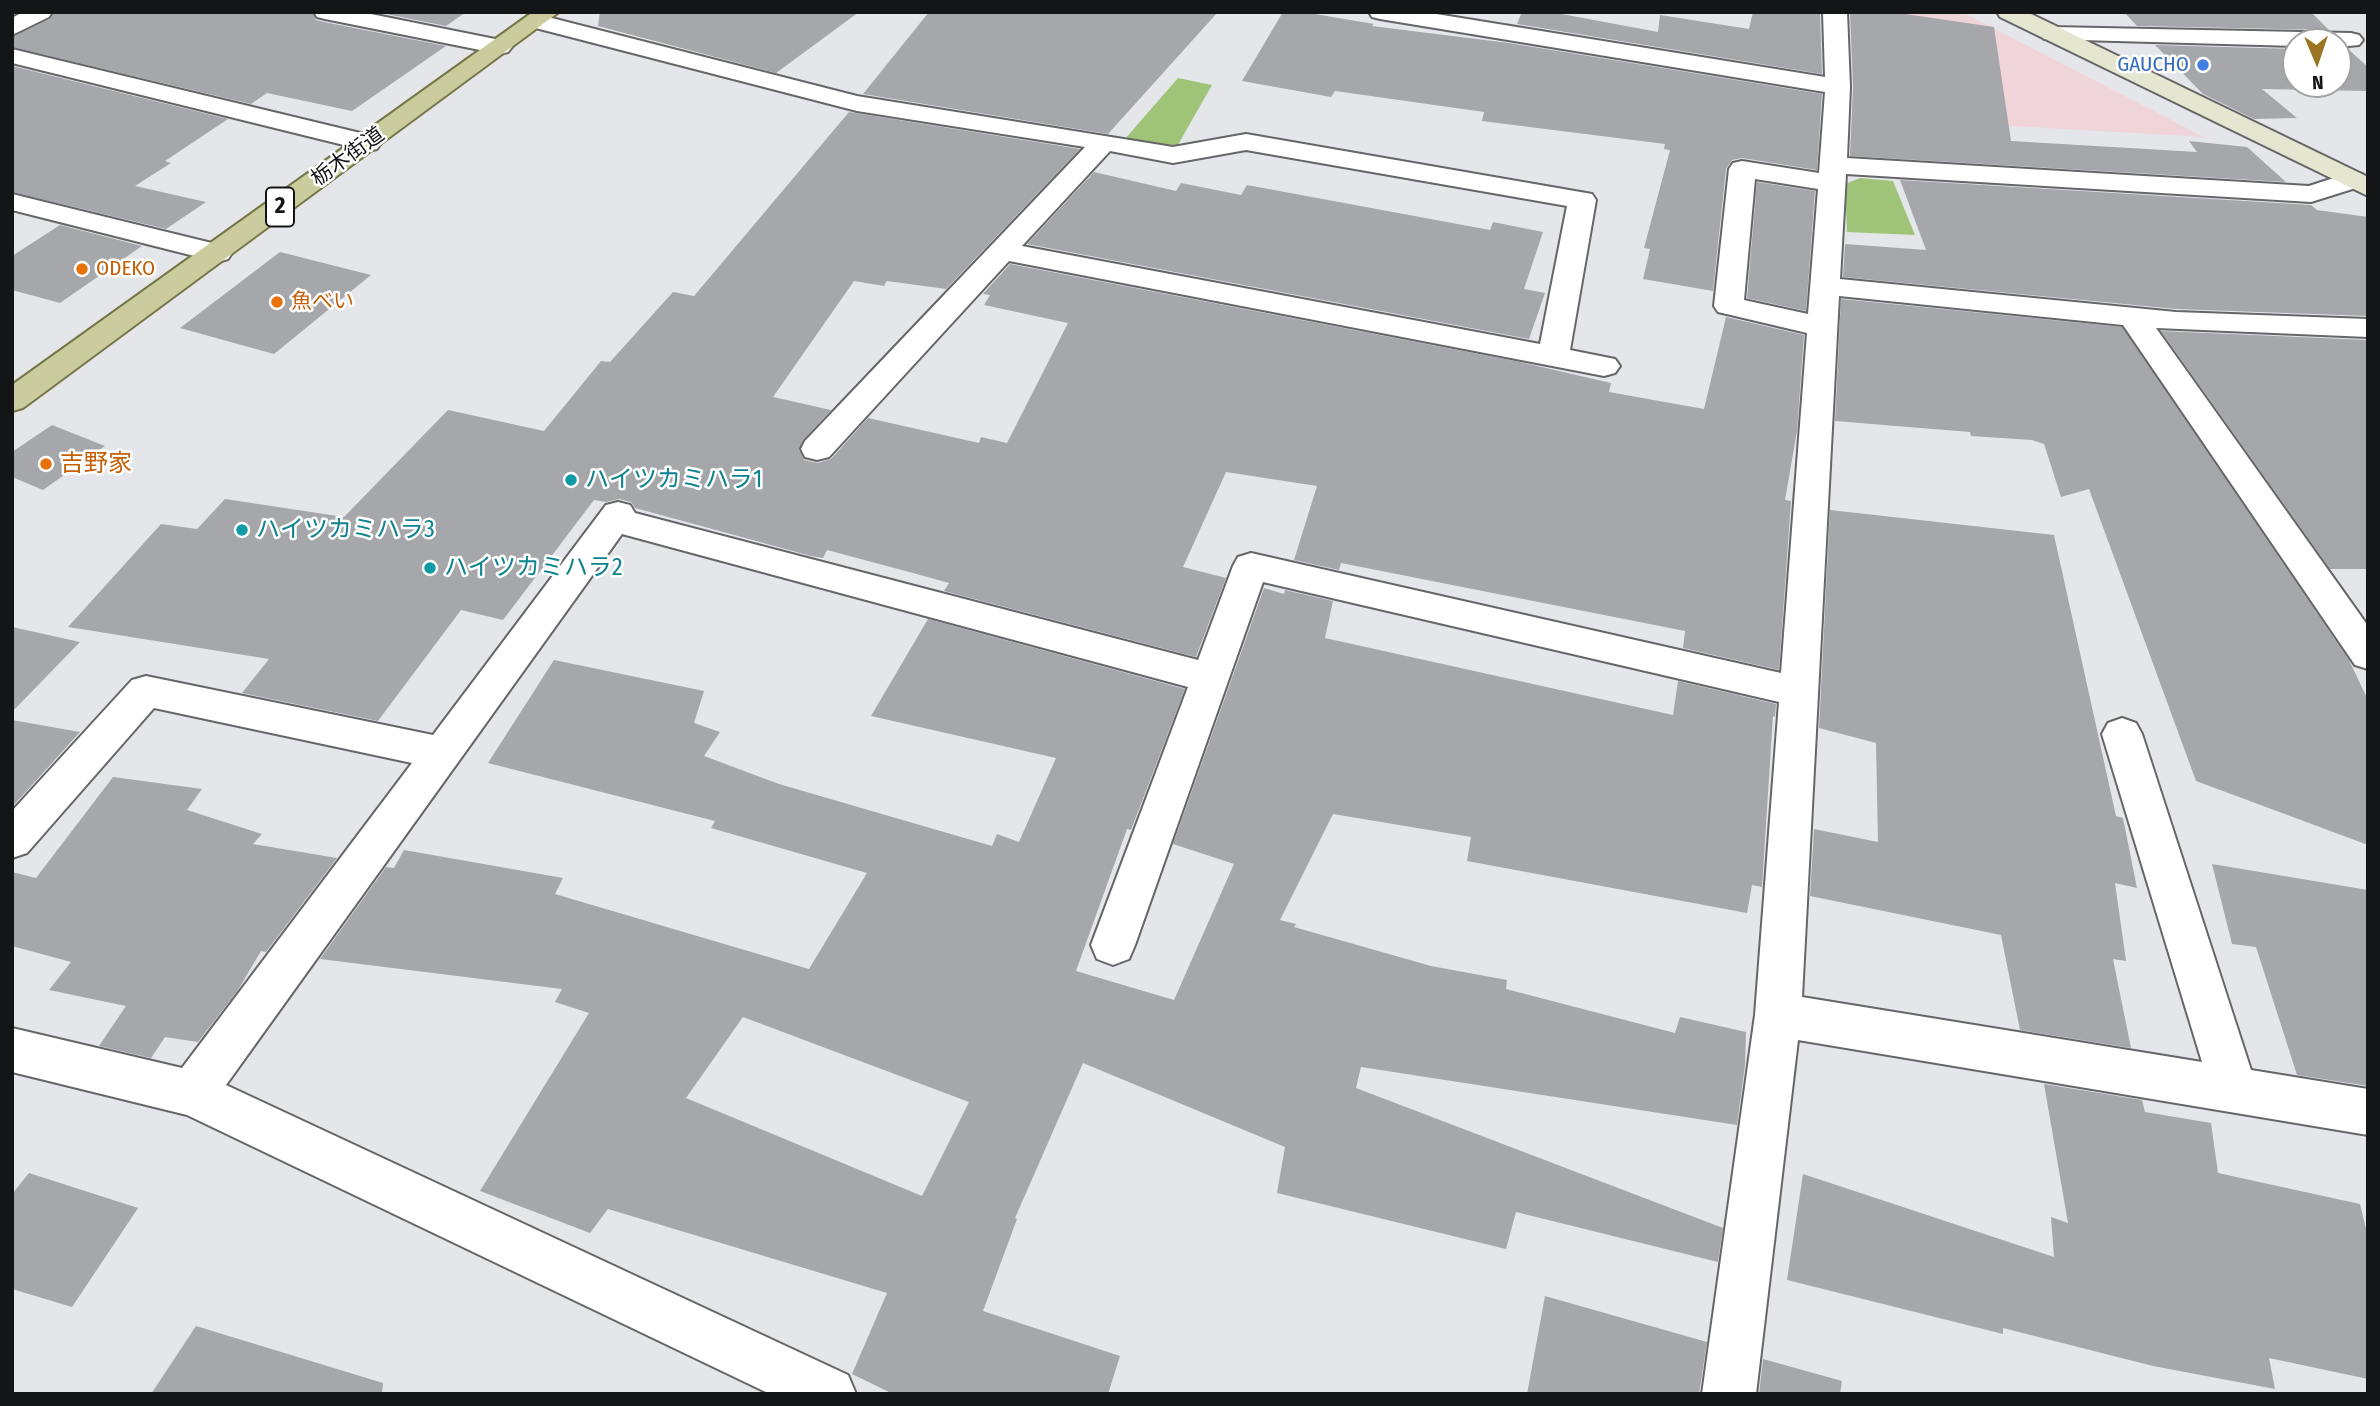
<!DOCTYPE html>
<html>
<head>
<meta charset="utf-8">
<style>
	body { margin:0 }
	#map { position:relative; width:2380px; height:1406px; overflow:hidden; background:#e5e6ea; font-family:"Fira Sans Condensed",sans-serif }
	canvas { display:block }
	.frame { position:absolute; inset:0; border:14px solid #141516; pointer-events:none }
	.north { position:absolute; left:2282px; top:28px; width:70px; height:70px; box-sizing:border-box; background:#fff; border:2px solid #a1a1a2; border-radius:50%; rotate:178deg; font-size:19px; font-weight:700; line-height:28px; text-align:center; color:#141516 }
	.north::after { content:''; display:block; margin:auto; width:24px; height:32px; background:#9b7521; clip-path:polygon(50% 0,100% 100%,50% 72%,0 100%) }
</style>
</head>
<body>
<div id="map">
<canvas width="2380" height="1406"></canvas>
<div class="frame"></div>
<div class="north">N</div>
</div>
<script>
const g = document.querySelector('canvas').getContext('2d');
g.lineJoin = 'round';
function fillPath(path, color) { g.fillStyle = color; g.fill(path, 'evenodd'); }
function trace(path, color, width, dash) { g.strokeStyle = color; g.lineWidth = width; g.lineCap = dash ? 'butt' : 'round'; g.setLineDash(dash || []); g.stroke(path); }
function drawText(font, color, halo, rows, align = 'center') {
  g.font = font + ' "Fira Sans Condensed","Noto Sans JP",sans-serif'; g.lineWidth = 5; g.setLineDash([]); g.textBaseline = 'middle'; g.strokeStyle = halo; g.fillStyle = color; for (const [text, x, y, turn = 0] of rows) {
    g.save(); g.translate(x, y); g.rotate((+turn || 0) * Math.PI / 180); g.textAlign = isNaN(turn) ? turn : align; if (halo) g.strokeText(text, 0, 0); g.fillText(text, 0, 0); g.restore();
  }
}
fillPath(new Path2D(`
	M 1855,12 L 1943,12 L 1968,15 L 2204,137 L 1854,117 Z`), '#efd5da');
fillPath(new Path2D(`
	M 1178,78 L 1212,85 L 1175,150 L 1124,140 Z
	M 1860,178 L 1893,181 L 1915,235 L 1847,232 L 1845,184 Z`), '#9fc477');
fillPath(new Path2D(`
	M 54,12 L 312,12 L 316,20 L 324,22 L 446,46 L 352,111 L 267,93 L 251,104 L 12,47 L 12,37 L 50,19 Z
	M 376,12 L 466,12 L 446,26 Z
	M 600,12 L 859,12 L 776,73 L 598,26 Z
	M 929,12 L 1218,12 L 1108,134 L 863,94 Z
	M 1283,12 L 1303,12 L 1374,24 L 1372,26 L 1509,43 L 1822,94 L 1817,170 L 1742,158 L 1732,160 L 1726,169 L 1713,291 L 1643,279 L 1650,249 L 1644,248 L 1670,150 L 1664,149 L 1665,144 L 1482,121 L 1484,112 L 1335,91 L 1331,97 L 1242,81 Z
	M 1522,12 L 1551,12 L 1658,32 L 1660,15 L 1749,29 L 1753,12 L 1820,12 L 1822,74 L 1517,24 Z
	M 1850,12 L 1892,12 L 1994,27 L 2011,141 L 2197,152 L 2189,141 L 2247,147 L 2286,182 L 1850,156 L 1853,87 Z
	M 2124,12 L 2313,14 L 2329,30 L 2137,26 Z
	M 2155,45 L 2296,49 L 2296,84 L 2338,84 L 2338,50 L 2348,49 L 2368,67 L 2368,91 L 2262,89 L 2297,118 L 2254,119 L 2203,94 Z
	M 12,66 L 228,119 L 165,161 L 171,163 L 135,186 L 206,202 L 166,229 L 12,192 Z
	M 849,112 L 1080,149 L 946,289 L 887,281 L 884,286 L 854,281 L 773,397 L 831,410 L 803,440 L 799,450 L 804,460 L 818,463 L 831,459 L 868,418 L 979,443 L 981,437 L 1007,443 L 1068,323 L 984,305 L 990,295 L 983,294 L 1010,264 L 1520,362 L 1611,383 L 1609,392 L 1704,409 L 1726,317 L 1804,335 L 1797,431 L 1785,500 L 1791,501 L 1779,670 L 1683,648 L 1685,631 L 1341,563 L 1339,570 L 1294,560 L 1317,486 L 1226,472 L 1183,567 L 1226,578 L 1196,657 L 944,591 L 949,583 L 913,573 L 827,550 L 823,558 L 811,556 L 635,508 L 631,502 L 619,499 L 606,502 L 594,500 L 503,620 L 461,610 L 378,721 L 242,693 L 269,659 L 68,627 L 161,524 L 197,529 L 225,499 L 344,517 L 448,410 L 544,431 L 601,361 L 610,362 L 673,292 L 694,296 Z
	M 1094,172 L 1176,191 L 1181,183 L 1241,195 L 1247,185 L 1490,230 L 1493,222 L 1543,232 L 1524,289 L 1545,293 L 1529,339 L 1027,244 Z
	M 1900,180 L 2311,205 L 2317,210 L 2368,217 L 2368,316 L 2176,309 L 1843,277 L 1845,244 L 1926,250 Z
	M 1757,182 L 1815,191 L 1806,311 L 1747,298 Z
	M 60,225 L 142,246 L 60,303 L 12,290 L 12,256 Z
	M 280,252 L 371,275 L 274,354 L 180,328 Z
	M 1841,299 L 2122,327 L 2349,660 L 2368,700 L 2368,845 L 2196,781 L 2089,489 L 2061,497 L 2044,444 L 2032,440 L 1971,436 L 1970,432 L 1835,421 Z
	M 2161,331 L 2368,340 L 2368,569 L 2330,569 Z
	M 52,425 L 105,446 L 43,490 L 12,477 L 12,452 Z
	M 1830,510 L 2054,535 L 2116,816 L 2123,818 L 2137,888 L 2115,883 L 2126,961 L 2113,959 L 2131,1048 L 2020,1030 L 2001,935 L 1810,896 L 1814,829 L 1878,842 L 1876,743 L 1819,728 Z
	M 1264,588 L 1284,594 L 1285,590 L 1333,601 L 1325,638 L 1673,715 L 1678,681 L 1776,704 L 1775,717 L 1773,716 L 1762,887 L 1752,885 L 1747,913 L 1467,861 L 1471,837 L 1333,814 L 1280,920 L 1296,924 L 1294,927 L 1431,966 L 1507,980 L 1506,989 L 1675,1033 L 1680,1017 L 1746,1032 L 1745,1065 L 1737,1125 L 1361,1067 L 1356,1088 L 1723,1228 L 1718,1262 L 1516,1212 L 1506,1249 L 1277,1193 L 1285,1147 L 1083,1063 L 1015,1218 L 1017,1219 L 983,1311 L 1120,1356 L 1108,1394 L 893,1394 L 852,1374 L 887,1293 L 608,1209 L 590,1233 L 480,1191 L 589,1013 L 555,1002 L 562,989 L 320,959 L 386,867 L 394,868 L 404,850 L 563,878 L 555,894 L 809,969 L 867,873 L 711,828 L 715,821 L 488,763 L 554,660 L 704,691 L 694,723 L 720,732 L 704,756 L 779,784 L 992,846 L 997,834 L 1019,842 L 1056,758 L 871,716 L 928,619 L 1185,689 L 1131,830 L 1127,829 L 1076,971 L 1174,1000 L 1234,864 L 1173,844 ZM 743,1017 L 969,1102 L 922,1196 L 686,1098 Z
	M 12,627 L 80,642 L 12,712 Z
	M 12,720 L 80,732 L 12,807 Z
	M 113,777 L 202,789 L 187,810 L 262,834 L 253,844 L 337,858 L 266,952 L 261,951 L 238,990 L 198,1042 L 165,1037 L 151,1058 L 99,1046 L 126,1006 L 49,990 L 71,962 L 12,946 L 12,872 L 36,878 Z
	M 2212,864 L 2368,890 L 2368,1086 L 2297,1075 L 2256,947 L 2232,944 Z
	M 2044,1084 L 2142,1100 L 2145,1112 L 2211,1123 L 2218,1173 L 2360,1204 L 2368,1237 L 2368,1379 L 2269,1358 L 2275,1389 L 2153,1366 L 2003,1328 L 2003,1334 L 1787,1280 L 1803,1174 L 2054,1257 L 2051,1217 L 2068,1223 Z
	M 29,1173 L 138,1208 L 72,1307 L 12,1289 L 12,1194 Z
	M 1545,1296 L 1707,1342 L 1699,1394 L 1527,1394 Z
	M 196,1326 L 383,1383 L 382,1394 L 151,1394 Z
	M 1763,1359 L 1842,1381 L 1840,1394 L 1759,1394 Z`), '#a6a7aa');
const street = new Path2D(`
	M 23,12 L 52,12 L 49,17 L 12,35 L 12,18 Z
	M 314,12 L 361,12 L 500,40 L 508,42 L 512,47 L 508,52 L 500,54 L 325,19 L 317,17 Z
	M 1369,12 L 1424,12 L 1825,77 L 1823,12 L 1847,12 L 1850,87 L 1847,158 L 2309,186 L 2352,172 L 2362,174 L 2365,180 L 2362,186 L 2311,202 L 1846,174 L 1840,279 L 2176,312 L 2368,319 L 2368,337 L 2156,328 L 2368,626 L 2368,669 L 2355,665 L 2123,325 L 1839,296 L 1802,997 L 2202,1062 L 2102,734 L 2108,723 L 2122,718 L 2136,723 L 2142,734 L 2251,1070 L 2368,1089 L 2368,1135 L 1798,1040 L 1756,1394 L 1702,1394 L 1755,1015 L 1779,702 L 1263,582 L 1135,945 L 1129,959 L 1113,965 L 1097,959 L 1091,945 L 1188,687 L 622,534 L 226,1085 L 848,1375 L 856,1394 L 770,1394 L 187,1115 L 12,1072 L 12,1028 L 182,1068 L 412,763 L 154,708 L 27,853 L 12,858 L 12,811 L 132,680 L 146,676 L 433,735 L 606,505 L 618,502 L 630,505 L 635,513 L 1198,660 L 1233,566 L 1238,557 L 1251,553 L 1781,673 L 1807,333 L 1718,312 L 1714,306 L 1729,169 L 1733,163 L 1742,161 L 1819,173 L 1825,92 L 1380,19 L 1372,17 ZM 1755,179 L 1818,189 L 1808,314 L 1744,300 Z
	M 536,14 L 857,96 L 1173,147 L 1246,134 L 1592,194 L 1596,200 L 1570,350 L 1615,359 L 1620,366 L 1615,373 L 1604,376 L 1009,261 L 829,457 L 817,460 L 805,457 L 801,449 L 805,441 L 1085,147 L 857,111 L 528,26 L 524,21 L 528,16 ZM 1246,150 L 1567,206 L 1540,344 L 1022,246 L 1110,151 L 1173,163 Z
	M 2052,27 L 2351,33 L 2359,35 L 2363,40 L 2359,45 L 2338,47 L 2338,42 L 2296,42 L 2296,46 L 2044,39 L 2040,34 L 2044,29 Z
	M 12,49 L 377,137 L 381,143 L 377,149 L 368,151 L 12,63 Z
	M 12,194 L 228,247 L 232,253 L 228,259 L 218,262 L 12,210 Z`);
const secondary = new Path2D(`
	M 1997,12 L 2027,12 L 2368,177 L 2368,196 L 2000,17 Z`);
const primary = new Path2D(`
	M 533,12 L 559,12 L 23,408 L 12,411 L 12,385 Z`);
trace(street, '#666669', 4);
trace(secondary, '#666669', 4);
trace(primary, '#757645', 4);
fillPath(street, '#fff');
fillPath(secondary, '#e5e6cf');
fillPath(primary, '#cbcc9e');
for (const [x, y, r, color] of [
	[2203,65,7,"#3f7fe0"],
	[82,269,7,"#e8710a"],
	[277,302,7,"#e8710a"],
	[46,464,7,"#e8710a"],
	[571,480,7,"#0f9aa8"],
	[242,530,7,"#0f9aa8"],
	[430,568,7,"#0f9aa8"]
]) { const dot = new Path2D(); dot.arc(x, y, r, 0, 2 * Math.PI); g.fillStyle = color; g.fill(dot); trace(dot, '#fff', 2.5); }
drawText('21px', '#366cbe', '#fff', [
	["GAUCHO",2189,65]
], 'right');
drawText('21px', '#141516', '#fff', [
	["栃木街道",348,157,-36]
]);
drawText('21px', '#c56008', '#fff', [
	["ODEKO",96,269],
	["魚べい",291,302]
], 'left');
for (const [x, y, w] of [
	[280,207,28]
]) { const box = new Path2D(); box.roundRect(x - w / 2, y - 19.5, w, 39, 5); g.fillStyle = '#fff'; g.fill(box); trace(box, '#141516', 2); }
drawText('bold 23px', '#141516', null, [
	["2",280,207]
]);
drawText('24px', '#c56008', '#fff', [
	["吉野家",60,464]
], 'left');
drawText('24px', '#0d838f', '#fff', [
	["ハイツカミハラ1",585,480],
	["ハイツカミハラ3",256,530],
	["ハイツカミハラ2",444,568]
], 'left');
</script>
</body>
</html>
